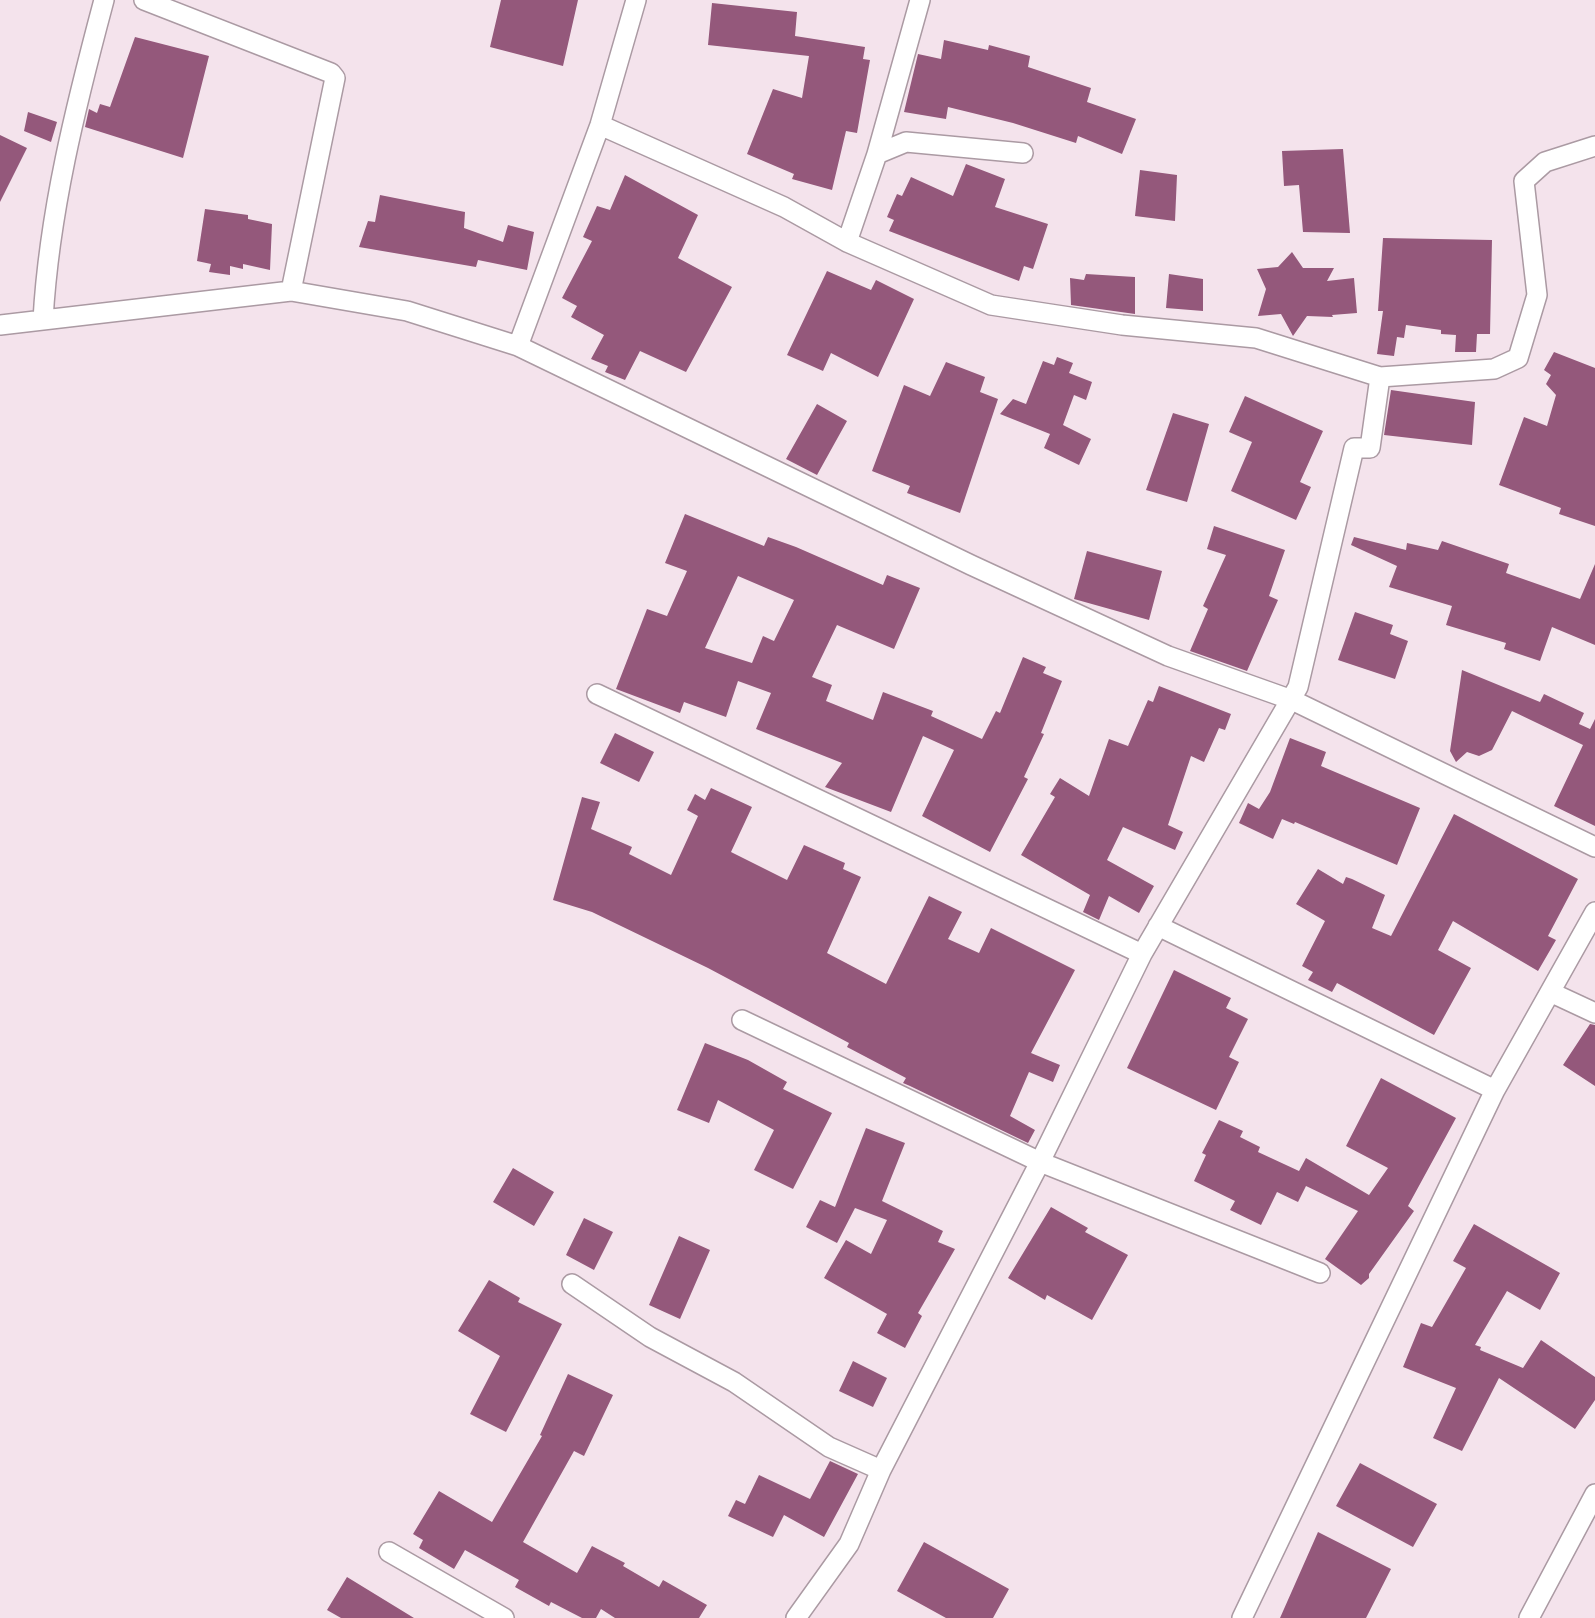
<!DOCTYPE html>
<html>
<head>
<meta charset="utf-8">
<style>
	body { margin:0 }
	canvas { display:block; background:#f4e3ec }
</style>
</head>
<body>
<canvas width="1595" height="1618"></canvas>
<script>
const g = document.querySelector('canvas').getContext('2d');
g.lineJoin = 'round';
function fillPath(path, color) { g.fillStyle = color; g.fill(path, 'evenodd'); }
function trace(path, color, width, dash) { g.strokeStyle = color; g.lineWidth = width; g.lineCap = dash ? 'butt' : 'round'; g.setLineDash(dash || []); g.stroke(path); }
fillPath(new Path2D(`
	M 501,0 L 578,0 L 563,66 L 490,47 Z
	M 712,3 L 797,12 L 795,36 L 865,47 L 863,59 L 870,60 L 857,133 L 846,131 L 832,190 L 792,179 L 794,174 L 747,154 L 773,89 L 802,98 L 809,56 L 708,45 Z
	M 135,37 L 209,56 L 183,158 L 85,127 L 89,109 L 97,113 L 100,104 L 110,107 Z
	M 944,40 L 988,50 L 989,45 L 1030,56 L 1028,67 L 1091,88 L 1087,102 L 1136,119 L 1122,154 L 1078,136 L 1076,143 L 1013,123 L 948,107 L 946,119 L 904,112 L 918,54 L 941,59 Z
	M 28,112 L 57,122 L 51,142 L 24,131 Z
	M 0,135 L 27,148 L 0,202 Z
	M 1343,149 L 1350,233 L 1303,232 L 1299,185 L 1284,186 L 1282,151 Z
	M 966,164 L 1005,179 L 995,207 L 1048,224 L 1033,269 L 1024,266 L 1019,281 L 889,231 L 894,220 L 887,217 L 897,194 L 902,196 L 911,177 L 953,196 Z
	M 1140,170 L 1177,175 L 1175,221 L 1135,216 Z
	M 625,175 L 698,215 L 678,258 L 732,287 L 686,372 L 640,351 L 625,380 L 605,372 L 608,366 L 591,359 L 604,335 L 571,317 L 577,306 L 562,298 L 592,241 L 583,237 L 597,206 L 610,210 Z
	M 380,195 L 465,212 L 464,228 L 503,242 L 508,225 L 534,232 L 527,270 L 478,260 L 476,267 L 359,247 L 368,221 L 375,222 Z
	M 205,209 L 248,215 L 248,219 L 272,224 L 270,270 L 243,264 L 243,269 L 230,266 L 230,275 L 209,272 L 211,264 L 197,261 Z
	M 1383,238 L 1492,240 L 1490,334 L 1477,334 L 1476,352 L 1455,352 L 1456,335 L 1441,334 L 1441,330 L 1406,325 L 1404,338 L 1397,337 L 1394,356 L 1377,354 L 1383,311 L 1378,311 Z
	M 1292,252 L 1303,268 L 1334,268 L 1327,281 L 1354,278 L 1357,313 L 1332,315 L 1333,317 L 1307,316 L 1293,336 L 1281,314 L 1258,316 L 1266,289 L 1257,269 L 1278,267 Z
	M 827,271 L 871,290 L 876,280 L 914,299 L 878,377 L 831,353 L 823,371 L 787,355 Z
	M 1086,274 L 1135,277 L 1135,314 L 1071,305 L 1070,278 L 1084,280 Z
	M 1169,274 L 1203,279 L 1203,311 L 1166,308 Z
	M 1554,352 L 1595,368 L 1595,526 L 1559,514 L 1561,508 L 1499,485 L 1524,417 L 1547,426 L 1556,395 L 1546,384 L 1551,375 L 1544,370 Z
	M 1057,357 L 1073,363 L 1069,373 L 1092,382 L 1086,400 L 1074,395 L 1063,425 L 1091,439 L 1079,465 L 1044,448 L 1050,434 L 1000,414 L 1013,399 L 1026,404 L 1043,361 L 1054,365 Z
	M 946,362 L 985,377 L 980,392 L 998,399 L 960,513 L 907,493 L 910,486 L 872,471 L 904,385 L 930,396 Z
	M 1391,390 L 1475,402 L 1472,445 L 1384,435 Z
	M 1245,396 L 1323,431 L 1300,482 L 1311,487 L 1296,520 L 1231,491 L 1252,442 L 1229,432 Z
	M 817,404 L 847,421 L 817,475 L 786,459 Z
	M 1173,413 L 1209,424 L 1187,502 L 1146,490 Z
	M 685,514 L 764,546 L 768,537 L 796,547 L 883,585 L 887,575 L 920,588 L 894,649 L 837,625 L 812,677 L 832,685 L 826,701 L 873,720 L 883,692 L 933,711 L 931,716 L 982,739 L 996,711 L 1000,713 L 1023,657 L 1046,667 L 1043,673 L 1062,681 L 1041,733 L 1044,734 L 1024,777 L 1028,779 L 990,852 L 922,816 L 954,750 L 923,736 L 891,812 L 825,787 L 842,763 L 756,729 L 771,693 L 738,681 L 726,717 L 684,702 L 680,713 L 616,689 L 647,609 L 667,616 L 687,571 L 665,563 ZM 738,576 L 794,600 L 774,641 L 763,636 L 752,663 L 705,648 Z
	M 1214,526 L 1285,550 L 1269,596 L 1278,600 L 1247,671 L 1190,651 L 1208,609 L 1203,606 L 1226,555 L 1207,549 Z
	M 1354,537 L 1406,550 L 1407,543 L 1438,550 L 1442,541 L 1509,564 L 1506,573 L 1580,599 L 1595,564 L 1595,645 L 1552,627 L 1540,661 L 1504,649 L 1506,643 L 1446,625 L 1452,606 L 1389,587 L 1397,566 L 1351,545 Z
	M 1087,551 L 1162,571 L 1149,620 L 1074,599 Z
	M 1355,612 L 1393,625 L 1390,634 L 1408,641 L 1395,679 L 1338,660 Z
	M 1462,670 L 1540,702 L 1544,694 L 1584,713 L 1579,724 L 1590,729 L 1595,719 L 1595,826 L 1554,806 L 1583,745 L 1512,711 L 1492,750 L 1479,756 L 1467,752 L 1456,762 L 1450,751 Z
	M 1159,686 L 1231,714 L 1225,730 L 1219,728 L 1204,762 L 1191,756 L 1168,825 L 1183,832 L 1175,850 L 1123,827 L 1107,860 L 1154,886 L 1139,913 L 1109,896 L 1099,920 L 1083,912 L 1090,895 L 1021,855 L 1055,797 L 1050,794 L 1060,778 L 1089,796 L 1109,739 L 1128,746 L 1148,700 L 1153,702 Z
	M 615,733 L 654,752 L 639,782 L 600,763 Z
	M 1290,738 L 1326,752 L 1321,766 L 1420,808 L 1397,865 L 1295,822 L 1294,824 L 1282,819 L 1273,839 L 1239,823 L 1248,803 L 1259,809 L 1270,792 Z
	M 711,788 L 752,807 L 731,852 L 787,880 L 804,845 L 845,863 L 843,869 L 861,877 L 827,953 L 886,984 L 929,896 L 962,912 L 948,939 L 979,953 L 991,928 L 1075,970 L 1031,1053 L 1060,1065 L 1053,1082 L 1029,1072 L 1010,1116 L 1035,1130 L 1028,1143 L 910,1086 L 903,1083 L 906,1078 L 847,1047 L 849,1043 L 708,968 L 592,912 L 553,900 L 582,797 L 600,802 L 591,829 L 632,847 L 629,854 L 671,875 L 698,816 L 687,810 L 695,794 L 705,800 Z
	M 1454,814 L 1578,879 L 1548,936 L 1556,940 L 1538,971 L 1453,921 L 1438,950 L 1471,968 L 1434,1035 L 1337,983 L 1332,992 L 1308,980 L 1313,972 L 1302,966 L 1325,921 L 1296,904 L 1318,869 L 1343,884 L 1346,877 L 1352,879 L 1385,895 L 1372,928 L 1391,936 Z
	M 1174,970 L 1231,998 L 1226,1008 L 1248,1019 L 1229,1057 L 1239,1062 L 1216,1110 L 1127,1068 Z
	M 1590,1024 L 1595,1025 L 1595,1086 L 1563,1065 Z
	M 705,1043 L 748,1060 L 787,1082 L 783,1089 L 832,1113 L 793,1189 L 754,1170 L 774,1130 L 718,1100 L 709,1123 L 677,1110 Z
	M 1381,1078 L 1456,1118 L 1408,1206 L 1414,1211 L 1369,1274 L 1369,1278 L 1361,1285 L 1325,1259 L 1358,1211 L 1306,1186 L 1298,1202 L 1277,1192 L 1261,1225 L 1230,1210 L 1235,1201 L 1194,1181 L 1206,1155 L 1202,1153 L 1219,1120 L 1243,1131 L 1240,1137 L 1260,1147 L 1258,1152 L 1299,1171 L 1306,1158 L 1369,1195 L 1388,1168 L 1346,1146 Z
	M 866,1128 L 905,1143 L 882,1201 L 943,1231 L 938,1242 L 955,1249 L 918,1313 L 922,1316 L 905,1348 L 877,1333 L 887,1314 L 824,1278 L 846,1240 L 871,1254 L 887,1220 L 855,1208 L 837,1243 L 806,1227 L 820,1200 L 835,1207 Z
	M 513,1168 L 554,1192 L 534,1226 L 493,1202 Z
	M 1051,1207 L 1088,1228 L 1085,1232 L 1128,1255 L 1092,1320 L 1047,1295 L 1045,1300 L 1008,1278 Z
	M 584,1218 L 613,1232 L 594,1270 L 566,1255 Z
	M 1474,1224 L 1560,1273 L 1540,1310 L 1507,1291 L 1475,1345 L 1481,1347 L 1480,1350 L 1523,1368 L 1541,1340 L 1595,1377 L 1595,1400 L 1575,1429 L 1499,1378 L 1462,1451 L 1433,1438 L 1456,1388 L 1403,1367 L 1421,1323 L 1432,1327 L 1466,1268 L 1453,1261 Z
	M 679,1236 L 710,1250 L 680,1319 L 649,1305 Z
	M 489,1280 L 520,1298 L 518,1302 L 562,1324 L 506,1432 L 470,1414 L 500,1356 L 458,1331 Z
	M 853,1361 L 887,1378 L 873,1407 L 839,1391 Z
	M 568,1374 L 613,1395 L 584,1456 L 574,1451 L 523,1542 L 577,1573 L 592,1546 L 625,1563 L 623,1566 L 659,1587 L 663,1580 L 707,1605 L 699,1618 L 615,1618 L 601,1609 L 596,1618 L 582,1618 L 551,1602 L 549,1606 L 515,1587 L 519,1580 L 465,1550 L 454,1569 L 419,1548 L 423,1540 L 413,1534 L 439,1491 L 492,1522 L 542,1436 L 540,1435 Z
	M 830,1461 L 858,1474 L 824,1537 L 784,1515 L 773,1537 L 728,1516 L 736,1500 L 745,1504 L 759,1475 L 810,1499 Z
	M 1360,1463 L 1437,1504 L 1413,1547 L 1336,1506 Z
	M 1318,1532 L 1391,1569 L 1366,1618 L 1280,1618 Z
	M 924,1542 L 1009,1589 L 993,1618 L 946,1618 L 897,1591 Z
	M 347,1577 L 414,1618 L 341,1618 L 327,1610 Z`), '#94587b');
const minor = new Path2D(`
	M 144,0 L 331,73 L 335,78 L 291,291
	M 600,125 L 784,207 L 847,242 L 991,305 L 1122,325 L 1256,338 L 1380,377 L 1494,369 L 1518,358 L 1537,295 L 1524,181 L 1545,162 L 1595,146
	M 877,154 L 920,0
	M 847,242 L 877,154 L 906,142 L 1023,153
	M 43,320 C 49,212 76,105 104,0
	M 0,325 L 291,291 L 407,311 L 518,346 L 971,565 L 1168,656 L 1292,700 L 1595,847
	M 518,346 L 600,125 L 636,0
	M 597,694 L 1142,954
	M 1158,926 L 1495,1090
	M 1550,992 L 1595,1013
	M 742,1020 L 1040,1162 L 1320,1273
	M 572,1284 L 650,1337 L 734,1382 L 829,1447 L 881,1470
	M 389,1552 L 504,1618
	M 796,1618 L 849,1544 L 881,1470 L 1040,1162 L 1142,954 L 1298,687 L 1354,448 L 1370,448 L 1380,377
	M 1242,1618 L 1495,1090 L 1595,912
	M 1529,1618 L 1595,1494`);
trace(minor, '#ab9aa3', 22);
trace(minor, '#fff', 19);
</script>
</body>
</html>
